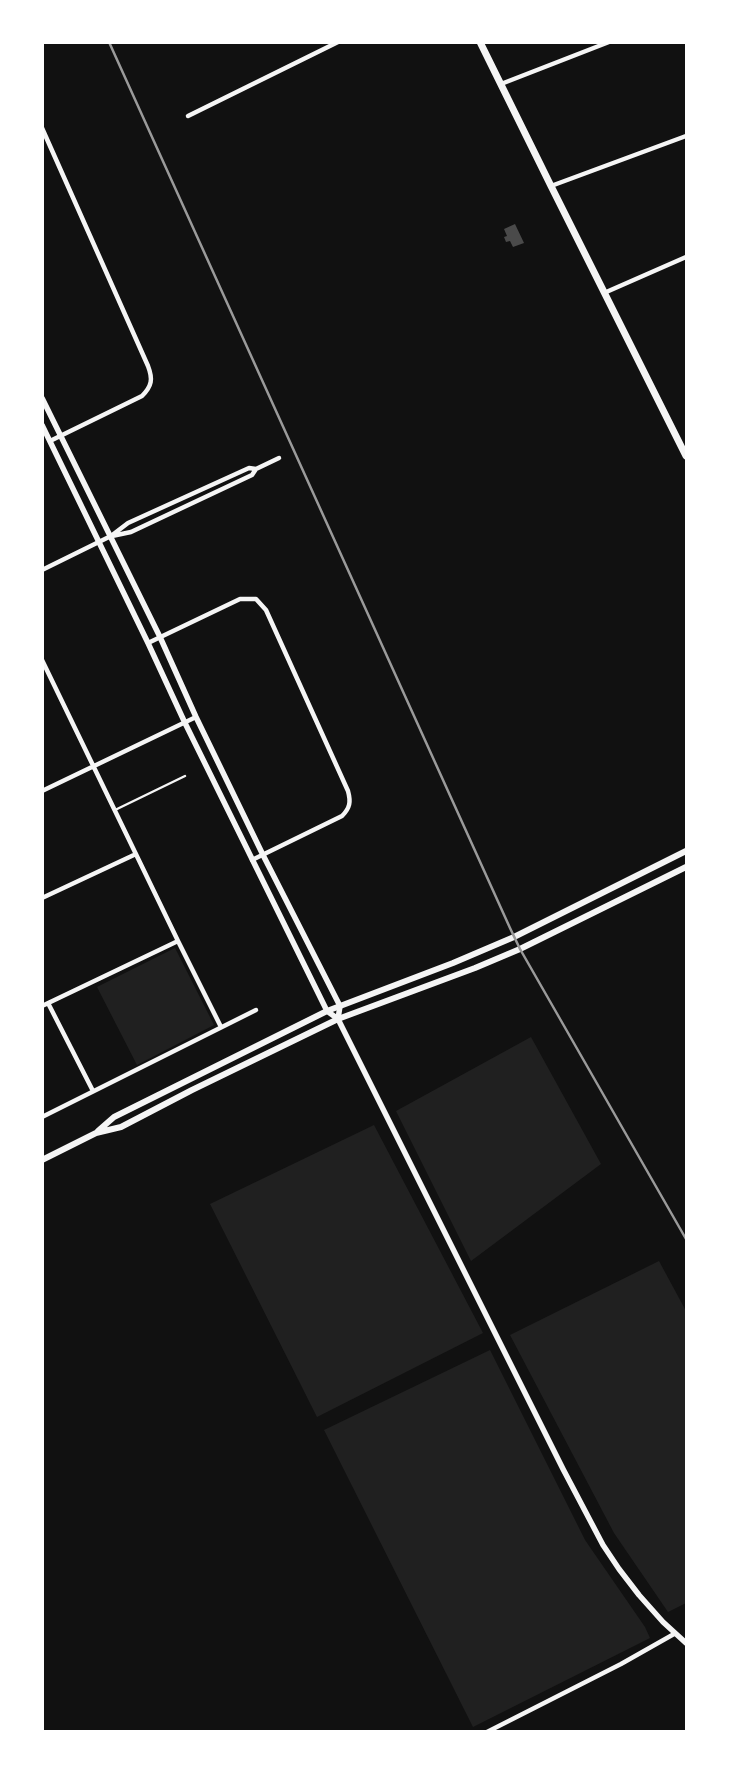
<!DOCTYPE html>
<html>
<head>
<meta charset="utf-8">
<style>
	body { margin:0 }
	#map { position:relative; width:729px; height:1774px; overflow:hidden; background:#111; font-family:Manrope,sans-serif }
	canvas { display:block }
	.frame { position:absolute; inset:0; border:44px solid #fff; pointer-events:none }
</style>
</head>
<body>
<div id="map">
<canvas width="729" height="1774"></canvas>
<div class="frame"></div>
</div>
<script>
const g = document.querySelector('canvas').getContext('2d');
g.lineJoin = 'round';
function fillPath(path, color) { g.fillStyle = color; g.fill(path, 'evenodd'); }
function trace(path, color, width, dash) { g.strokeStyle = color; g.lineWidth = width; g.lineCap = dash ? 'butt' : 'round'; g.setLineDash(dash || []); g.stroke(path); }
fillPath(new Path2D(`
	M 175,948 L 214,1025 L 137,1065 L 97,987 Z
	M 531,1037 L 601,1164 L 471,1261 L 396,1111 Z
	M 374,1125 L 483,1333 L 317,1417 L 210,1204 Z
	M 659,1261 L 686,1311 L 686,1603 L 668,1612 L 614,1533 L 510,1335 Z
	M 490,1350 L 585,1540 L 645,1627 L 650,1638 L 473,1727 L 324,1430 Z`), '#202020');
fillPath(new Path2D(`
	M 515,224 L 524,243 L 513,247 L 510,241 L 506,242 L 504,237 L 507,236 L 504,229 Z`), '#4a4a4a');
trace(new Path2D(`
	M 115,810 L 185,776`), '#f5f5f5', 2.5);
trace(new Path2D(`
	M 501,84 L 609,42
	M 188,116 L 338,42
	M 42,128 L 148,366 C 153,379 152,386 142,396 L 50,441
	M 551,186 L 686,136
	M 604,293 L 686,257
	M 112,536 L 131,532 L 252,475 L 256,469 L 279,458
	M 42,570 L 111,536 L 128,523 L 249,468 L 256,469
	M 148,643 L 240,599 L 256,599 L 266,610 L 348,791 C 351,802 350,808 342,816 L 252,860
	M 42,660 L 178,941 L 221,1027
	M 42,791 L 196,717
	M 42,898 L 136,854
	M 48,1003 L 93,1091
	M 42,1006 L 178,941
	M 42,1117 L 256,1010
	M 487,1732 L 621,1664 L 674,1634`), '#f5f5f5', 4.5);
trace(new Path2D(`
	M 42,398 L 160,637 L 196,717 L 263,855 L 340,1006 L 338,1019
	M 42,425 L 148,643 L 185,723 L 327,1011 L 338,1019 L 563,1469 L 603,1545 L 619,1569 L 639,1595 L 663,1622 L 686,1643`), '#f5f5f5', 5.5);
trace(new Path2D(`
	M 98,1131 L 114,1117 L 327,1011 L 453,963 L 514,937 L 686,851
	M 42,1160 L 96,1133 L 121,1127 L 192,1090 L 338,1019 L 475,968 L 520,949 L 686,867`), '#f5f5f5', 6);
trace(new Path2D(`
	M 480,42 L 551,186 L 686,456`), '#f5f5f5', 7);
trace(new Path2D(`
	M 109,42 L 510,928 L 520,949 L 686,1239`), '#9a9a9a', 2.5);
</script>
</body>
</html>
